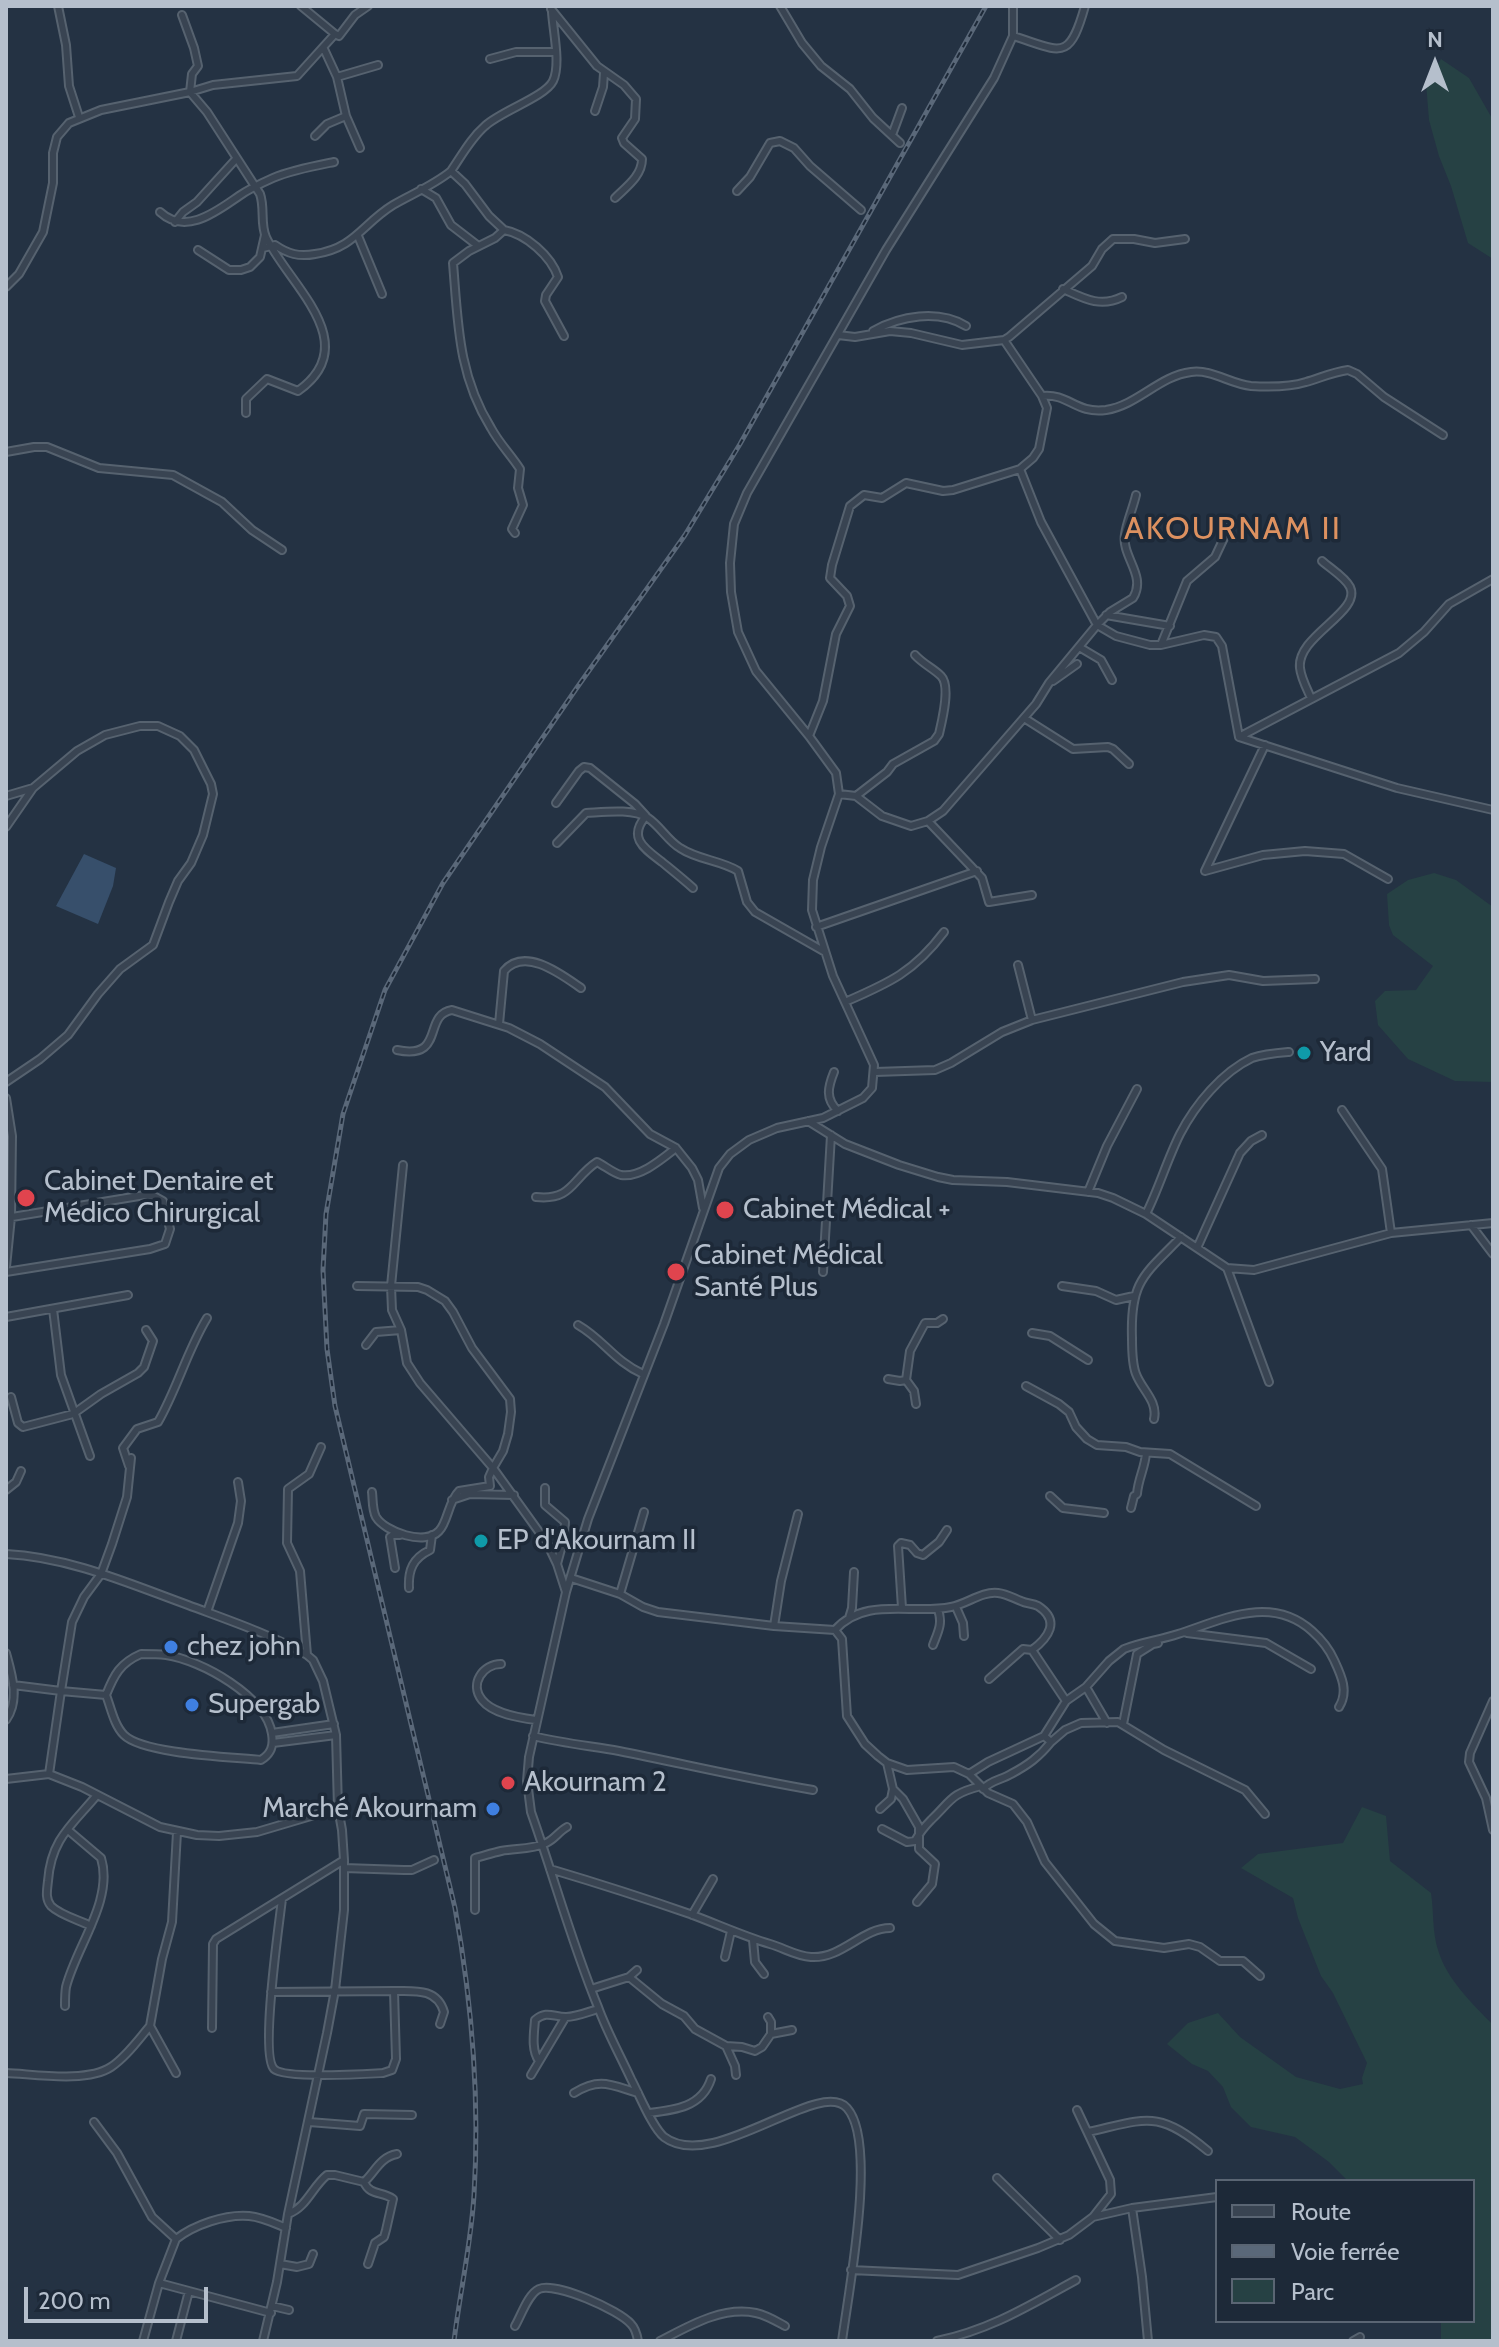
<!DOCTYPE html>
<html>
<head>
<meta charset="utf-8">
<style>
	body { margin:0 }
	#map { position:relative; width:1499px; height:2347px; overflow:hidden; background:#243243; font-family:Cabin,sans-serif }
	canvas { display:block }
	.frame { position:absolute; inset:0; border:8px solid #b5bfcc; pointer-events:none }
	.legend { position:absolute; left:1215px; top:2179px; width:260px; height:144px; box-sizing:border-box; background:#1d2938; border:2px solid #5a6573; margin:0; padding:10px 14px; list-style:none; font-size:24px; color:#b5bfcc }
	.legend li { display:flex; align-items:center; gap:16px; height:40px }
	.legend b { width:40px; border:2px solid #5a6573 }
	.north { position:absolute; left:1395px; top:24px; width:80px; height:80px; -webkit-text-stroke:6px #1d2938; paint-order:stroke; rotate:0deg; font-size:22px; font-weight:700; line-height:32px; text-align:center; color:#b5bfcc }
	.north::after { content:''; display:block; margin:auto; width:28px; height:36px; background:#b5bfcc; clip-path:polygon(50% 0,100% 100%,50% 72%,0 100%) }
	.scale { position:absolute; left:24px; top:2287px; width:184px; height:36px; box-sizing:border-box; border:4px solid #b5bfcc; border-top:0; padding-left:10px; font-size:24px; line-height:28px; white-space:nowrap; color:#b5bfcc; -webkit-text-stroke:6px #1d2938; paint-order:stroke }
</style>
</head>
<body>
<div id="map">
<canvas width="1499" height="2347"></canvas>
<div class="frame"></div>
<ul class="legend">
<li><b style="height:10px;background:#394452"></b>Route</li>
<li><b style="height:10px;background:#5a6879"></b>Voie ferrée</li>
<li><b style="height:22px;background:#264144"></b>Parc</li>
</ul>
<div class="north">N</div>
<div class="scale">200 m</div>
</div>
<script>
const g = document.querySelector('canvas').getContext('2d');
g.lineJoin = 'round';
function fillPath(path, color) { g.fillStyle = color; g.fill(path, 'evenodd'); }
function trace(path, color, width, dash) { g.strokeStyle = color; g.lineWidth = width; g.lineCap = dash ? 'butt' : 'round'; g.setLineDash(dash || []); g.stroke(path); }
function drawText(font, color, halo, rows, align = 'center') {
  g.font = font + ' Cabin,sans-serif'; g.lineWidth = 7; g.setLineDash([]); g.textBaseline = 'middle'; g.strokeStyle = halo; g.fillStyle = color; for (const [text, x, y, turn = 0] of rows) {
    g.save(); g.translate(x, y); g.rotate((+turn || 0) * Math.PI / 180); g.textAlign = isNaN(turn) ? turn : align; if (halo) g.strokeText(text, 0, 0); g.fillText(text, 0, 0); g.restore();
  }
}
fillPath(new Path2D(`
	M 1441,59 L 1469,78 L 1493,120 L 1493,259 L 1468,243 L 1451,186 L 1439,156 L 1429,120 L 1426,83 Z
	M 1434,873 L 1456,880 L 1493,907 L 1493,1082 L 1455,1081 L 1408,1059 L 1378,1025 L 1375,1001 L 1385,991 L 1416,990 L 1433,966 L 1393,935 L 1389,925 L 1387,894 L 1408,880 Z
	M 1362,1807 L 1386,1816 L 1390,1861 L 1431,1893 C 1434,1912 1432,1931 1438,1950 C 1447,1980 1472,2003 1493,2025 L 1493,2341 L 1441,2341 L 1441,2321 L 1473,2321 L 1473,2181 L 1348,2181 L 1329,2162 L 1295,2137 L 1251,2127 L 1231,2107 L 1223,2087 L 1208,2071 L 1192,2064 L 1167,2044 L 1188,2023 L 1218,2013 L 1240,2037 L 1296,2077 L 1340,2089 L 1363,2084 L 1362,2078 L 1367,2063 L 1333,1993 L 1321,1976 L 1298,1918 L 1293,1898 L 1241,1868 L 1258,1854 L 1343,1843 Z`), '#264144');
fillPath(new Path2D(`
	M 84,854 L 116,868 L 113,886 L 98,924 L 56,906 Z`), '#374f6b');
const minor = new Path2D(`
	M 58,6 L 66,45 L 69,86 L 79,117
	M 301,6 L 335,34
	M 780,6 L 802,43 L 821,66 L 850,89 L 873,118 L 900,143
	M 551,9 L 597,66 L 624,85 L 636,99 L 635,119 L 622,138 L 624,143 L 642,159 C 642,176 626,187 615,198
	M 182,15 L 194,48 L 198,66 L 192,74 L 190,92 L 207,112 L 260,194 C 265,208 260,224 266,237 C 287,283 366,343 298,391 L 267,379 L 246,399 L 246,413
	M 1013,36 C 1061,51 1069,63 1085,6
	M 324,49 L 337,77 L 346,116 L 360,148
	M 490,59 L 516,52 L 555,52
	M 337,77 L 378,65
	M 595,111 L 603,87 L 604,73
	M 892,135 L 902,108
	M 315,136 L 327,124 L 346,116
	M 451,171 C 462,155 471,138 485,126 C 501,111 545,97 553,81 C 561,65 553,30 552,12
	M 421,189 L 436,198 L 451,225 L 477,245
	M 737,191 L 750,177 L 770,143 L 780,141 L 794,148 L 810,166 L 861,210
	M 160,212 C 186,236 217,211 239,196 C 246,191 264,182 273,178 C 292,170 314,166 334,162
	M 175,222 L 183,212 L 197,202 L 236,159
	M 504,230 C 526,234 551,256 558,277 L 546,295 L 545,301 L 564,336
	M 358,236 L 382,294
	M 263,248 L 275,245 C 288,254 299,257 315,254 C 355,248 362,224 393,205 C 412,194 434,185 451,171 L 465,184 L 489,216 L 504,230 L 495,238 L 469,251 L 453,263 C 458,323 458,375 491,428 C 499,443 511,455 520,469 L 518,488 L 523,505 L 512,529 L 515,533
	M 198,250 L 229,270 L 241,270 L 250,267 L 260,257 L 265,235
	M 6,287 L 19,274 L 43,232 L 53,183 L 53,153 L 57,137 L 69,123 L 101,110 L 190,92 L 213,85 L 297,76 L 335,34 L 339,36 L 355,15 L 368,6
	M 1063,289 C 1083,298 1100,308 1122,297
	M 873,331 C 900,316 938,309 966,326
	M 838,335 L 855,337 L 890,331 L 911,333 L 962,345 L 1004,340 L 1009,337 L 1092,266 L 1102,249 L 1113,239 L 1134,239 L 1155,243 L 1185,239
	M 1004,340 L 1042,396 L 1047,408 L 1039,449 L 1033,458 L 1020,469
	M 1042,396 C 1069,393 1075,414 1106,410 C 1138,405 1159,376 1191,372 C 1212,369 1230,384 1251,386 C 1268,387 1290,387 1306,382 C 1320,378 1333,372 1348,370 L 1357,374 L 1384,397 L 1443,435
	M 6,452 L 34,447 L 47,447 L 99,468 L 173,475 L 222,502 L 252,530 L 282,550
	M 1106,615 L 1170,626
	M 1161,645 L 1187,581 L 1215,557 L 1232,521
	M 1079,647 L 1101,660 L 1112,680
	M 1053,681 L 1077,664
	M 1311,698 C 1307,689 1301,678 1300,668 C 1296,636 1362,612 1350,587 C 1345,577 1331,569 1322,561
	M 1024,718 L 1073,749 L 1108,747 L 1113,749 L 1129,764
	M 809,736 L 823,701 L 836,634 L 850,606 L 847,596 L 830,578 L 832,565 L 850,506 L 864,495 L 882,498 L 906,483 L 943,491 L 953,490 L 1020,469 L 1041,522 L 1097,625 L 1116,636 L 1150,645 L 1161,645 L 1204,635 L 1216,637 L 1222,646 L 1239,737
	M 1239,737 L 1399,653 L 1424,632 L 1449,604 L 1493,579
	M 1239,737 L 1397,788 L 1493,810
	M 1265,745 L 1205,871 L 1263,855 L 1305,851 L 1344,854 L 1388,879
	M 839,794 L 856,796 L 882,816 L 911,826 L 928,821 L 943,811 L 1036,704 L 1049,683 L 1097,625 L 1110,612 L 1133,598 C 1147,575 1121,557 1125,534 C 1127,521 1133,508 1136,495
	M 6,796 L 33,788
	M 856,796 L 887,772 L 893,764 L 934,741 L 939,734 C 942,721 951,686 941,676 C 933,668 923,664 915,655
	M 556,803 L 579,771 L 584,767 L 590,768 L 635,804 L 646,816 C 627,838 645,849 662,862 C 673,871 683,879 693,888
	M 928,821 L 982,878 L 989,902 L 1032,895
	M 6,827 L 33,788 L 77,751 L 105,735 L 140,726 L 158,726 L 180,736 L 194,750 L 211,784 L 213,794 L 203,835 L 191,863 L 178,881 L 169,902 L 153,945 L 120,969 L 98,994 L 68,1035 L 40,1059 L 6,1082
	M 557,843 L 586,813 C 604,812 633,808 648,818 C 660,826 668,841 680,848 C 698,860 720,860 738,871 L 747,902 L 755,912 L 825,952
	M 816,927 L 977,871
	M 1018,965 L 1032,1020
	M 845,1002 C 889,983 914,972 944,932
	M 499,1024 L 504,971 C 525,946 562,975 581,988
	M 397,1050 C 446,1060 422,1015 452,1010 L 509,1028 L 540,1044 L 605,1087 L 650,1134 L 676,1148 L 692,1168 L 698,1180 L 703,1208
	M 834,1072 C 828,1087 825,1099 838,1111
	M 875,1072 L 935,1070 L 951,1063 L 1002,1032 L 1032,1020 L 1183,982 L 1229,975 L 1263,981 L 1315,979
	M 6,1098 L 12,1136 L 11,1217 L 6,1267
	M 1342,1110 L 1382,1169 L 1391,1233
	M 808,1121 L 845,1144 L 899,1165 L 938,1177 L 953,1180 L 1007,1182 L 1098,1193 L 1113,1198 L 1146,1214 L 1227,1268 L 1269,1382
	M 1088,1192 L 1107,1146 L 1137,1089
	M 536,1197 C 573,1201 572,1178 597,1162 C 605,1166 613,1173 621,1175 C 640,1178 662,1159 676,1148
	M 1146,1214 C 1159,1188 1167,1160 1180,1134 C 1195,1105 1222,1072 1252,1058 C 1264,1054 1277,1053 1289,1052
	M 6,1218 L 145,1195 L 154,1196 L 163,1201 L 170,1229 L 165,1244 L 150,1249 L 6,1272
	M 1471,1225 L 1493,1254
	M 1197,1248 L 1240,1153 L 1251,1141 L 1262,1135
	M 1227,1268 L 1254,1270 L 1391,1233 L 1493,1223
	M 823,1272 L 831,1135
	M 357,1286 L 418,1287 L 427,1290 L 445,1301 L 453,1312 L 472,1348 L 510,1399 L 511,1412 L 508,1434 L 503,1451 L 493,1468 L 547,1543 L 557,1564 L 566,1592
	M 1062,1286 L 1096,1291 L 1116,1300 L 1134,1296
	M 53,1309 L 61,1375 L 90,1456
	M 6,1317 L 128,1295
	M 578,1325 C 604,1340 614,1361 643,1374
	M 1032,1333 L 1050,1336 L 1088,1360
	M 366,1345 L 376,1332 L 401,1330
	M 888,1379 L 900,1381 L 906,1380 L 910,1351 L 925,1323 L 937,1323 L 943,1319
	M 906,1380 L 914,1391 L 916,1404
	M 1026,1386 L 1059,1404 L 1069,1412 L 1076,1427 L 1087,1439 L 1097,1445 L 1126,1447 L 1140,1452 L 1170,1454 L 1256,1506
	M 11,1397 L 18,1423 L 23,1427 L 73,1414 L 101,1394 L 138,1373 L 144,1367 L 153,1341 L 146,1330
	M 1154,1419 C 1158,1401 1142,1390 1136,1374 C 1132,1364 1132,1349 1132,1338 C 1130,1281 1144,1275 1181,1237
	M 129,1466 L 123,1448 L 137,1429 L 158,1422 C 177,1389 187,1351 207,1318
	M 545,1488 L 545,1505 L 565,1522 L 564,1538 L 557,1564
	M 6,1490 L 16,1482 L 21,1471
	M 372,1492 C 373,1500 372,1509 376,1517 C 385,1532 425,1546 439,1531 C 448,1522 448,1502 459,1491 L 490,1486 L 489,1477 L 493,1468 L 420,1383 L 407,1363 L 401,1330 L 392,1310 L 391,1286 L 403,1165
	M 1050,1496 L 1063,1508 L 1104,1513
	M 452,1500 L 470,1494 L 514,1495
	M 1131,1508 L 1134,1496 L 1137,1494 C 1138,1479 1145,1468 1146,1453
	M 6,1554 C 69,1557 130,1584 188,1605 C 228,1620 270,1634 307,1655 L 313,1660 L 323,1681 L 336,1735 L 338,1808 L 342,1830 L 344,1860 L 344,1910 L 335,1990 L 327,2033 L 288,2214 L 277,2282 L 263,2341
	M 395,1568 L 390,1537 L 393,1535 L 400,1535
	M 571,1578 L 620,1594 L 643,1607 L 658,1612 L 774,1626 L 835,1630 C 865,1596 912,1615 951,1607 C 967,1604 982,1591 998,1593 C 1007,1594 1013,1598 1021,1601 C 1027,1604 1032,1603 1038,1606 C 1061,1621 1048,1638 1032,1650
	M 409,1588 C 408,1570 413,1558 430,1550 L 432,1535
	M 620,1594 L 644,1512
	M 956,1607 L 963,1623 L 964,1636
	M 902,1608 L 898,1546 L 901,1543 L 910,1545 L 917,1553 L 923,1555 L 939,1542 L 947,1530
	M 207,1612 L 238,1523 L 241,1501 L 238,1482
	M 849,1618 L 852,1608 L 854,1572
	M 774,1626 L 781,1581 L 798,1514
	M 835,1630 L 842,1639 L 847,1716 L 865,1744 L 878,1756 L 887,1763 L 907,1770 L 954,1767 L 969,1774 L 988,1793 L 1013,1804 L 1027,1822 L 1045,1862 L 1094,1924 L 1115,1941 L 1164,1948 L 1189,1944 L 1200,1947 L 1220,1961 L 1243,1961 L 1260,1976
	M 1187,1633 L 1266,1643 L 1311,1669
	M 933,1645 C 938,1632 943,1623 938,1610
	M 6,1653 C 12,1675 20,1700 6,1720
	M 141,1654 C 149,1654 158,1654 166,1655 C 201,1660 266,1696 272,1734 C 274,1746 271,1754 261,1760 C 232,1757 143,1754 124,1735 C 114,1725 111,1708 106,1695 C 114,1675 120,1663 141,1654 Z
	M 307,1655 L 300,1571 L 287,1543 L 288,1489 L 309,1474 L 321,1447
	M 501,1664 C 483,1664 469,1684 482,1700 C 493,1714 520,1718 536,1720
	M 989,1679 L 1023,1649 L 1032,1650 L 1066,1701
	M 13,1685 L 61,1691 L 49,1774
	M 1086,1687 L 1107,1723
	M 106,1695 L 61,1691 L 72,1622 L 84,1597 L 101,1574 L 112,1544 L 127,1497 L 131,1458
	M 1493,1701 L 1470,1753 L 1469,1762 L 1486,1798 L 1493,1830
	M 1123,1724 L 1137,1654 L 1153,1644 L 1158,1643
	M 272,1733 L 334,1724
	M 533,1736 C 562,1743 590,1746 619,1751 C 684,1764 748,1779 813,1790
	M 1044,1736 L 1066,1701 L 1086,1687 L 1109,1661 L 1124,1649 C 1141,1642 1160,1640 1178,1634 C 1222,1620 1271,1594 1312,1631 C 1321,1639 1329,1649 1334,1660 C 1341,1675 1349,1691 1339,1707
	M 273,1743 L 336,1735
	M 887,1763 L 893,1789 L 903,1799 L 919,1827 L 919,1849 L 935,1864 L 932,1884 L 917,1902
	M 969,1774 L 988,1762 L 1044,1736 L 1051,1742 L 1065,1730 L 1081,1723 L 1118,1722 L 1164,1750 L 1245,1790 L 1265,1814
	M 6,1779 L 49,1774 L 82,1787 L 160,1827 L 197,1835 L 219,1836 L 257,1832 L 338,1808
	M 983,1789 C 991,1780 1001,1780 1011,1774 C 1028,1765 1039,1757 1051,1742
	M 880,1809 L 891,1799 L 893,1789
	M 882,1829 L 907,1842 L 915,1841 C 920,1832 924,1827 931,1820 C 952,1800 950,1794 981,1786
	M 344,1868 L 404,1870 L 412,1870 L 434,1860
	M 550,1869 C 597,1883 644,1898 690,1914 C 717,1924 743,1936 770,1944 C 784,1948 796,1956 811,1957 C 842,1959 862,1928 890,1928
	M 475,1910 L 475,1858 C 483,1856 492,1853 501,1851 C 516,1848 531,1850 546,1843 C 555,1839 558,1832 567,1827
	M 692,1915 L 713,1879
	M 91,1926 C 79,1920 60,1915 51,1906 C 45,1899 47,1890 48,1881 C 51,1839 72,1825 97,1795
	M 753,1940 L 755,1962 L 764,1974
	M 725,1957 L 731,1931
	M 629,1977 L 662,2004 L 684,2016 L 695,2029 L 726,2046 L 742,2047 L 755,2051 L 762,2047 L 771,2034 L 792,2030
	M 591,1989 L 629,1977 L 637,1970
	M 394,1991 C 415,1991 437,1988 444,2012 L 440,2024
	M 271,1992 L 394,1991 L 396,2059 L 392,2070 L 383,2073 C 365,2074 284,2079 274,2069 C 260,2055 279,1925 282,1899
	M 65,2006 C 65,2000 65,1993 66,1987 C 76,1947 114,1900 101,1858 L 68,1830
	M 768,2017 L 771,2022 L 771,2034
	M 212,2028 L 213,1944 L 216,1939 L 344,1860
	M 726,2046 L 735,2066 L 736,2075
	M 539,2061 C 531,2050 534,2033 535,2020 C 547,2010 553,2017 566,2017 C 576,2017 588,2012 598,2009
	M 6,2073 C 34,2074 87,2083 111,2067 C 126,2057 138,2040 150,2026
	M 176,2073 L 150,2026 L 162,1959 L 172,1922 L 177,1832
	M 531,2075 L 565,2018
	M 574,2093 C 600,2077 611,2085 638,2093
	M 649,2113 C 675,2110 702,2107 711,2079
	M 94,2122 L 117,2153 L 152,2217 L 176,2239
	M 309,2122 L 360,2126 L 364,2114 L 412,2115
	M 1088,2132 C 1147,2119 1157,2109 1208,2151
	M 997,2178 L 1060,2240
	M 364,2182 C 370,2196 382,2191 393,2199 L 386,2230 L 384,2237 L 375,2243 L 368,2264
	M 1132,2208 L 1142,2277 L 1148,2341
	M 288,2214 C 307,2207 312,2187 327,2175 L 335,2175 L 364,2182 C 375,2172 380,2157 397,2154
	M 1093,2217 L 1132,2208 L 1217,2197
	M 280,2264 L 297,2267 L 309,2264 L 313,2254
	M 851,2270 L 958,2275 L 1038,2248 L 1069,2235 L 1093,2217 L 1111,2194 L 1110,2180 L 1077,2110
	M 159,2283 L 271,2313
	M 272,2306 L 289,2310
	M 515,2326 C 521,2316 528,2294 539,2289 C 556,2282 619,2310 631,2324 C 635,2328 637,2335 638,2341
	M 143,2341 L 159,2283 L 176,2239 C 194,2225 225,2214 249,2216 C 262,2217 274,2223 286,2228
	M 176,2341 L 189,2291
	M 660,2341 C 689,2326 722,2306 756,2313 C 766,2315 776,2321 785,2326
	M 842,2341 C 848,2294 878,2142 847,2108 C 819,2077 713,2174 664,2137 C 652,2127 639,2094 631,2079 C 620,2055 607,2032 598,2007 C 572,1944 554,1877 531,1812 L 527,1781 L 529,1757 L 566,1592 L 588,1519 L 664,1324 L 719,1168 L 730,1154 L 749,1140 L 777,1128 L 823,1118 L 863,1098 L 872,1088 L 874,1065 L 833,976 L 812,910 L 813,880 L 821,847 L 839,794 L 836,773 L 809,736 L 756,671 L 738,632 L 731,592 L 730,563 L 734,524 L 747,493 L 886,250 L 994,78 L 1013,36 L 1013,6
	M 937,2341 C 992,2329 1028,2306 1076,2280
	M 1353,2341 L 1360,2337`);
trace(minor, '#56626f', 10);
trace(minor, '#394452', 6);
const rail = new Path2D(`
	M 454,2341 C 460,2292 471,2244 474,2195 C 480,2098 472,2003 455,1908 L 335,1406 L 327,1349 L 323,1270 L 326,1214 L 343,1114 L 385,990 L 443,883 L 576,689 L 685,535 L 740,444 L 986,6`);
trace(rail, '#5a6879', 5);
trace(rail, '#1d2938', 2, [6]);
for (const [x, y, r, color] of [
	[1304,1053,8,"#0f9aa8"],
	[26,1198,10,"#e0444e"],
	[725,1210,10,"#e0444e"],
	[676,1272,10,"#e0444e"],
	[481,1541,8,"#0f9aa8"],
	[171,1647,8,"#3f7fe0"],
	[192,1705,8,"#3f7fe0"],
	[508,1783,8,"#e0444e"],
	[493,1809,8,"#3f7fe0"]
]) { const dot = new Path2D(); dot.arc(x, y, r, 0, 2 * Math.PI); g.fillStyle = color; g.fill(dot); trace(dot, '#1d2938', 3); }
drawText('28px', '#b5bfcc', '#1d2938', [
	["Yard",1320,1053],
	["Cabinet Dentaire et",44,1182],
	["Médico Chirurgical",44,1214],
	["Cabinet Médical +",743,1210],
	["Cabinet Médical",694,1256],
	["Santé Plus",694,1288],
	["EP d'Akournam II",497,1541],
	["chez john",187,1647],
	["Supergab",208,1705],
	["Akournam 2",524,1783],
	["Marché Akournam",477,1809,"right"]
], 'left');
g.letterSpacing = '2px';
drawText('32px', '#dd9160', '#1d2938', [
	["AKOURNAM II",1233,530]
]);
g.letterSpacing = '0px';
</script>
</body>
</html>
